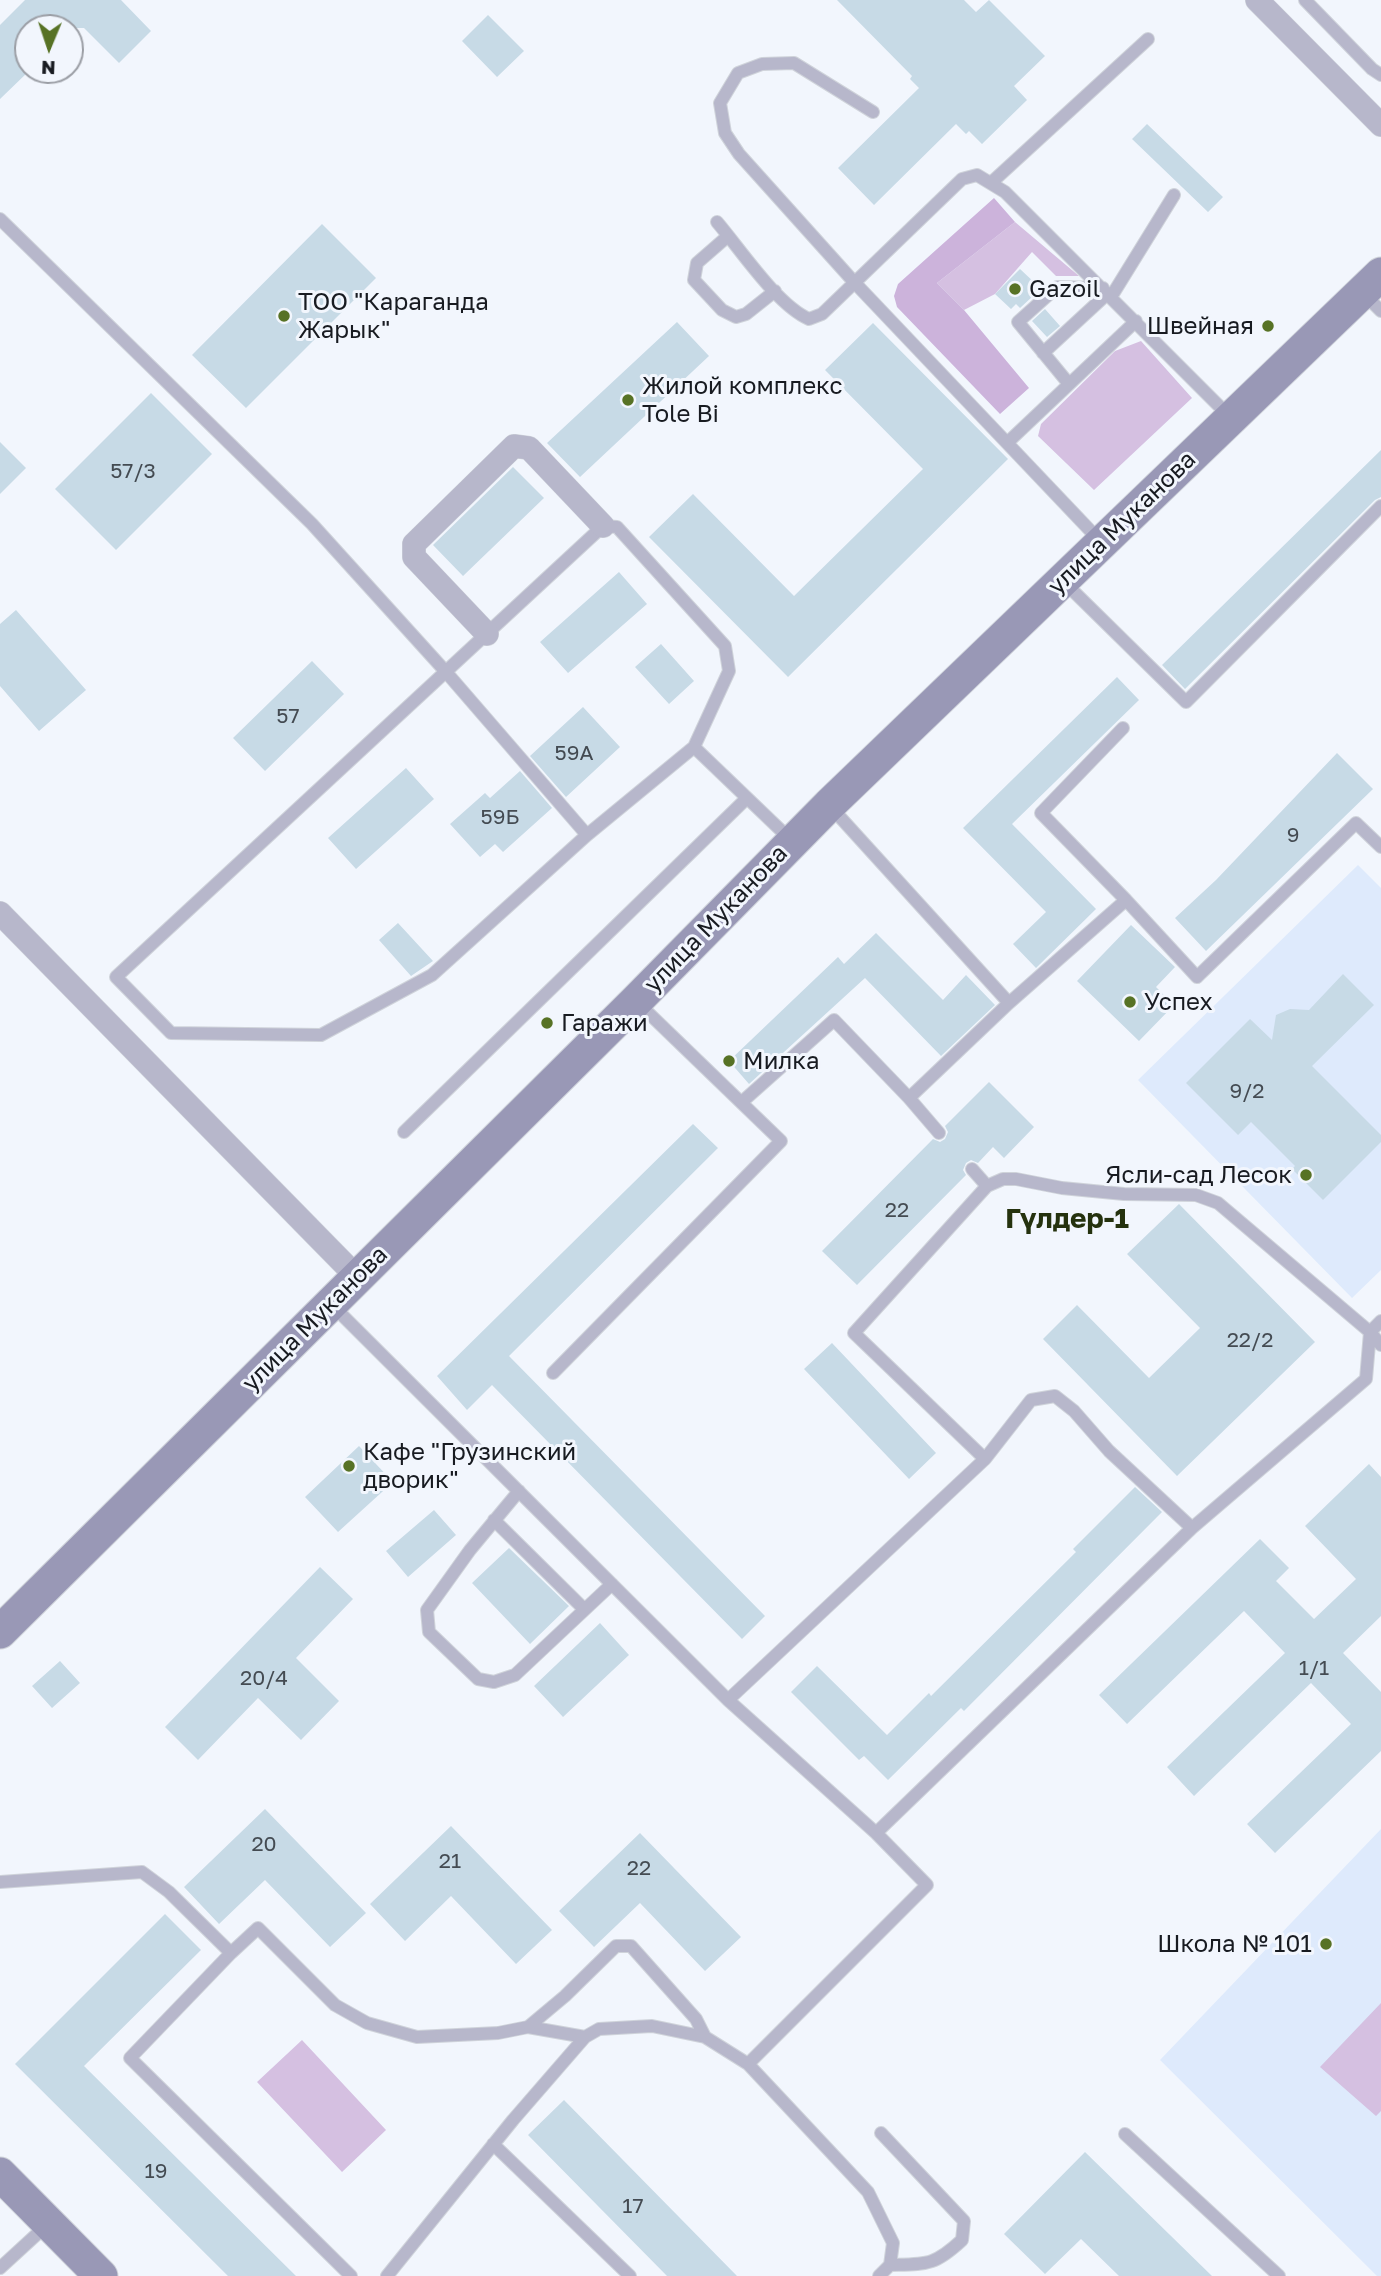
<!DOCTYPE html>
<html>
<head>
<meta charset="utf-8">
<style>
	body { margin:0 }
	#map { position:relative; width:1381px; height:2276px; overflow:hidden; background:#f2f6fd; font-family:"Golos Text",sans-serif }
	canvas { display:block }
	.north { position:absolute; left:14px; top:14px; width:70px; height:70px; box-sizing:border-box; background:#f2f6fd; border:2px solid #9b9ea5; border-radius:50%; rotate:182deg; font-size:19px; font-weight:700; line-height:28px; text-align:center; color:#181b21 }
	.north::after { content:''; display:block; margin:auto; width:24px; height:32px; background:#577225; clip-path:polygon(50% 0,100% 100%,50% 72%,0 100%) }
</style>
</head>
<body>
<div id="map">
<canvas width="1381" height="2276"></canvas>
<div class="north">N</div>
</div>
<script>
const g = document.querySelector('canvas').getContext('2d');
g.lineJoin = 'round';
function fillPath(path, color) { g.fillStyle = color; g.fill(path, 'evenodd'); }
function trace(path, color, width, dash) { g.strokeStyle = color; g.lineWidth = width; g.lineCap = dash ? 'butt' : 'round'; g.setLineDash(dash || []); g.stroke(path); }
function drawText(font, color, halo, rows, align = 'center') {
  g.font = font + ' "Golos Text",sans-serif'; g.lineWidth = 6; g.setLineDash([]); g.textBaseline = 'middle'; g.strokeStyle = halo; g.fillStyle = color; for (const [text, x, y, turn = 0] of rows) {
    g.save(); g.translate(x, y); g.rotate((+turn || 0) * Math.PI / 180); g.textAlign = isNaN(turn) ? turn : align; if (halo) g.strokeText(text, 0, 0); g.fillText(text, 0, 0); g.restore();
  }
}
fillPath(new Path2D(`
	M 1358,865 L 1381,888 L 1381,1270 L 1352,1298 L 1138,1080 Z
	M 1381,1829 L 1381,2276 L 1377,2276 L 1160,2060 Z`), '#deeafc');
fillPath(new Path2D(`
	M 1015,222 L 1079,276 L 1056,276 L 1032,252 L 995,294 L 964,310 L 937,283 Z
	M 1141,341 L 1192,398 L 1094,490 L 1038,436 L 1041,424 L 1115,351 Z
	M 1381,2003 L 1381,2111 L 1376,2116 L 1320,2067 Z
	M 302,2040 L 386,2130 L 342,2172 L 257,2082 Z`), '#d5c0e1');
fillPath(new Path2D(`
	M 994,198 L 1015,222 L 937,283 L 964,310 L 1029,388 L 1000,414 L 897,307 L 894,296 L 898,284 Z`), '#ccb3db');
fillPath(new Path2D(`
	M 25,0 L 121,0 L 151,31 L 119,63 L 84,28 L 28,28 L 28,72 L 0,99 L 0,25 Z
	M 837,0 L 964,0 L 976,12 L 989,0 L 1045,56 L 1014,86 L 1027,100 L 982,144 L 969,131 L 966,134 L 956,124 L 874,205 L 838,168 L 919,88 L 910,79 L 912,76 Z
	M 488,15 L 524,51 L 497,77 L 462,41 Z
	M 1147,124 L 1223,197 L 1208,212 L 1132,139 Z
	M 322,224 L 376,278 L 246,408 L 192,355 Z
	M 1020,269 L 1036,284 L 1029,291 L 1033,296 L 1020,308 L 1016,304 L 1011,309 L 995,294 Z
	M 1045,309 L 1060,326 L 1047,337 L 1032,321 Z
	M 677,322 L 709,356 L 580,477 L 547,443 Z
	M 873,323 L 1008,459 L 788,677 L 649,537 L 693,494 L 794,596 L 923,469 L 825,370 Z
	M 151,393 L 212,454 L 116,550 L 55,489 Z
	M 0,442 L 26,468 L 0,494 Z
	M 1381,450 L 1381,497 L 1375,500 L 1185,689 L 1162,665 Z
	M 513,467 L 544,498 L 463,576 L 433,545 Z
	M 619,572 L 647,604 L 568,673 L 540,642 Z
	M 16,610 L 86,690 L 39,731 L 0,686 L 0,624 Z
	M 661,644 L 694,681 L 669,704 L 635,667 Z
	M 312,661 L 344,694 L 265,771 L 233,738 Z
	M 1117,677 L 1139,700 L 1012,824 L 1096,909 L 1036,968 L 1013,944 L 1046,912 L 963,828 Z
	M 583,707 L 620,747 L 566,797 L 530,756 Z
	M 1337,753 L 1373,789 L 1206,951 L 1175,918 L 1216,880 Z
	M 406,768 L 434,799 L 356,869 L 328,838 Z
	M 520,771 L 552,808 L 503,852 L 495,844 L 480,857 L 450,824 L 485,793 L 490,798 Z
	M 398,923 L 433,961 L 411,976 L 379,940 Z
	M 1131,925 L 1175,967 L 1156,987 L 1174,1005 L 1139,1041 L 1077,981 Z
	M 876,933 L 943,1000 L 966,975 L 995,1005 L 941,1056 L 865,978 L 749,1084 L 729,1061 L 838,957 L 844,964 Z
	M 1343,974 L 1374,1005 L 1312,1066 L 1381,1135 L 1381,1142 L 1323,1200 L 1292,1169 L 1295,1166 L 1251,1122 L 1238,1135 L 1186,1083 L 1250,1019 L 1272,1040 L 1276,1015 L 1290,1009 L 1309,1010 Z
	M 989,1082 L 1034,1127 L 1004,1158 L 993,1147 L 978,1163 L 971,1160 L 966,1163 L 963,1170 L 966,1175 L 857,1285 L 822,1251 L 933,1139 L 940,1142 L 945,1139 L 948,1132 L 945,1126 Z
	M 693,1124 L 718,1148 L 509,1356 L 765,1616 L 742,1639 L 492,1385 L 467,1410 L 437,1376 Z
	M 1179,1204 L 1315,1342 L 1177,1476 L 1043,1339 L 1077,1305 L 1149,1378 L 1200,1328 L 1127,1254 Z
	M 832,1343 L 936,1453 L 909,1479 L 804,1369 Z
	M 359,1446 L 393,1482 L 338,1532 L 305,1497 Z
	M 1369,1464 L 1381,1477 L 1381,1616 L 1343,1653 L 1381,1692 L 1381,1751 L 1275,1853 L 1247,1824 L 1351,1724 L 1311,1683 L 1194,1796 L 1167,1767 L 1285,1653 L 1244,1611 L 1127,1724 L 1099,1695 L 1260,1539 L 1289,1568 L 1276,1581 L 1314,1619 L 1356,1579 L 1305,1526 Z
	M 1135,1487 L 1162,1512 L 964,1711 L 961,1708 L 888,1780 L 864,1756 L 859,1760 L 791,1692 L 817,1666 L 887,1735 L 929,1693 L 931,1696 L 1076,1552 L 1073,1549 Z
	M 434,1510 L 456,1535 L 408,1577 L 386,1551 Z
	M 509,1548 L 569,1606 L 530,1644 L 472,1583 Z
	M 320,1567 L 353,1599 L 296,1658 L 339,1701 L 301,1740 L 258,1698 L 198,1760 L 165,1727 Z
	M 600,1623 L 629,1655 L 563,1717 L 534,1686 Z
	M 60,1661 L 80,1683 L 52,1708 L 32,1686 Z
	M 265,1809 L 366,1913 L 330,1947 L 265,1880 L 219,1924 L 184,1887 Z
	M 451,1826 L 552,1930 L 516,1964 L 451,1896 L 405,1941 L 370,1904 Z
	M 640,1833 L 741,1937 L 705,1971 L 640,1903 L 594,1947 L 559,1911 Z
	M 165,1914 L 201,1950 L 84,2066 L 296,2276 L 228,2276 L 15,2064 Z
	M 564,2100 L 737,2276 L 667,2276 L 528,2135 Z
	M 1085,2152 L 1212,2276 L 1119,2276 L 1081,2239 L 1045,2274 L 1004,2234 Z`), '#c7dae6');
const lane = new Path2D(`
	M 1305,0 L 1372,69 L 1381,75
	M 873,112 L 794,63 L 762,64 L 738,73 L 720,103 L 725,133 L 739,154 L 854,282 L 1102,543
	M 992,182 L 1148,39
	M 0,219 L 312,524 L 446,672 L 587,835
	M 717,222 C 741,250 777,305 809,319 L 822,314 L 962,179 L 977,175 L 1005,192 L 1231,418
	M 728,236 L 697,263 L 694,280 L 722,310 L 736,317 L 746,314 L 775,291
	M 1364,294 L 1381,311
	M 1111,297 L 1174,195
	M 1043,353 L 1108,293
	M 1069,384 L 1018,322 L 1057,287 L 1103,288
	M 1007,443 L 1136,321
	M 603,526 L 617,527 L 725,646 L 729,671 L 694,747 L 587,835 L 432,975 L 321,1035 L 171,1033 L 116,977 Z
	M 1064,582 L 1186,702 L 1381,506
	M 694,747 L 792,841
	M 1126,900 L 1197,977 L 1356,823 L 1381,847
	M 1009,1003 L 1126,900 L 1041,813 L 1123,728
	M 909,1098 L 939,1133
	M 743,1101 L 834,1020 L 909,1098 L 1009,1003 L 829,805
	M 404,1132 L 747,798
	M 987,1186 L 1003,1179 L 1016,1179 L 1062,1188 L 1124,1194 L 1196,1195 L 1218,1203 L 1370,1332 L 1381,1345
	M 332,1305 L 728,1700 L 876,1833
	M 553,1373 L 781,1141 L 636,1001
	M 985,1459 L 1031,1400 L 1055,1396 L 1074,1411 L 1109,1451 L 1192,1528
	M 519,1491 L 470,1550 L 427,1610 L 429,1632 L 478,1679 L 494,1682 L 515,1675 L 612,1584
	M 494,1520 L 584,1609
	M 728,1700 L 985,1459 L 854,1333 L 987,1186 L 972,1169
	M 0,1882 L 142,1872 L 169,1892 L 231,1953
	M 528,2027 L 565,1996 L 616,1946 L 631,1946 L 696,2019 L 705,2037
	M 748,2064 L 868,2192 L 893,2243 L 890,2265 L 879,2276
	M 881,2133 L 964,2221 L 962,2240 C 934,2266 927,2264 890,2265
	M 1125,2134 L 1279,2276
	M 493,2144 L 630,2276
	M 0,2268 L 48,2224
	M 351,2276 L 130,2058 L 231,1953 L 258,1928 L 335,2005 L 367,2023 L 417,2037 L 498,2033 L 528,2027 L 585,2037
	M 387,2276 L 513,2120 L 585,2037 L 599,2029 L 652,2026 L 705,2037 L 748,2064 L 927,1885 L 876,1833 L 1192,1528 L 1366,1379 L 1370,1332 L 1381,1321`);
const street = new Path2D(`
	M 1257,0 L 1381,125
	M 487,634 L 414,557 L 414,544 L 514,446 L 529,448 L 603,526
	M 0,913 L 357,1277`);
const secondary = new Path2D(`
	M 0,1632 L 636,1001 L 829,805 L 1381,274
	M 0,2174 L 101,2276`);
trace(lane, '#cfd3da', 14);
trace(street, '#cfd3da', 24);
trace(secondary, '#cfd3da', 35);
trace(lane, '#b7b7cb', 12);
trace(street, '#b7b7cb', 23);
trace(secondary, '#9998b6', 33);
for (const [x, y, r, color] of [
	[1015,289,7,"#577225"],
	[284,316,7,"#577225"],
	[1268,326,7,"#577225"],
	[628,400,7,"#577225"],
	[1130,1002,7,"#577225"],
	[547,1023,7,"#577225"],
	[729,1061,7,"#577225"],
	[1306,1175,7,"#577225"],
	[349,1466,7,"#577225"],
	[1326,1944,7,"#577225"]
]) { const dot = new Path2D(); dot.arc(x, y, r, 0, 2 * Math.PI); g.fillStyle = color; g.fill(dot); trace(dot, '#f2f6fd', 2.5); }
drawText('21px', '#444b52', null, [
	["57/3",133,471],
	["57",288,716],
	["59A",574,753],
	["59Б",500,817],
	["9",1293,835],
	["9/2",1247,1091],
	["22",897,1210],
	["22/2",1250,1340],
	["1/1",1314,1668],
	["20/4",264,1678],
	["20",264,1844],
	["21",450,1861],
	["22",639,1868],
	["19",156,2171],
	["17",633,2206]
]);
drawText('24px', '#181b21', '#f2f6fd', [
	["Gazoil",1029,289],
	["ТОО \"Караганда",298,302],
	["Жарык\"",298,330],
	["Швейная",1254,326,"right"],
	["Жилой комплекс",642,386],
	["Tole Bi",642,414],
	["Успех",1144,1002],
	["Гаражи",561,1023],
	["Милка",743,1061],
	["Ясли-сад Лесок",1292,1175,"right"],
	["Кафе \"Грузинский",363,1452],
	["дворик\"",363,1480],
	["Школа № 101",1312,1944,"right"]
], 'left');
drawText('24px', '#181b21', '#f2f6fd', [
	["улица Муканова",1122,523,-44],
	["улица Муканова",716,919,-46],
	["улица Муканова",315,1319,-45]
]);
drawText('bold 28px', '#25320e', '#f2f6fd', [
	["Гүлдер-1",1067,1219]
]);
</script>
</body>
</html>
